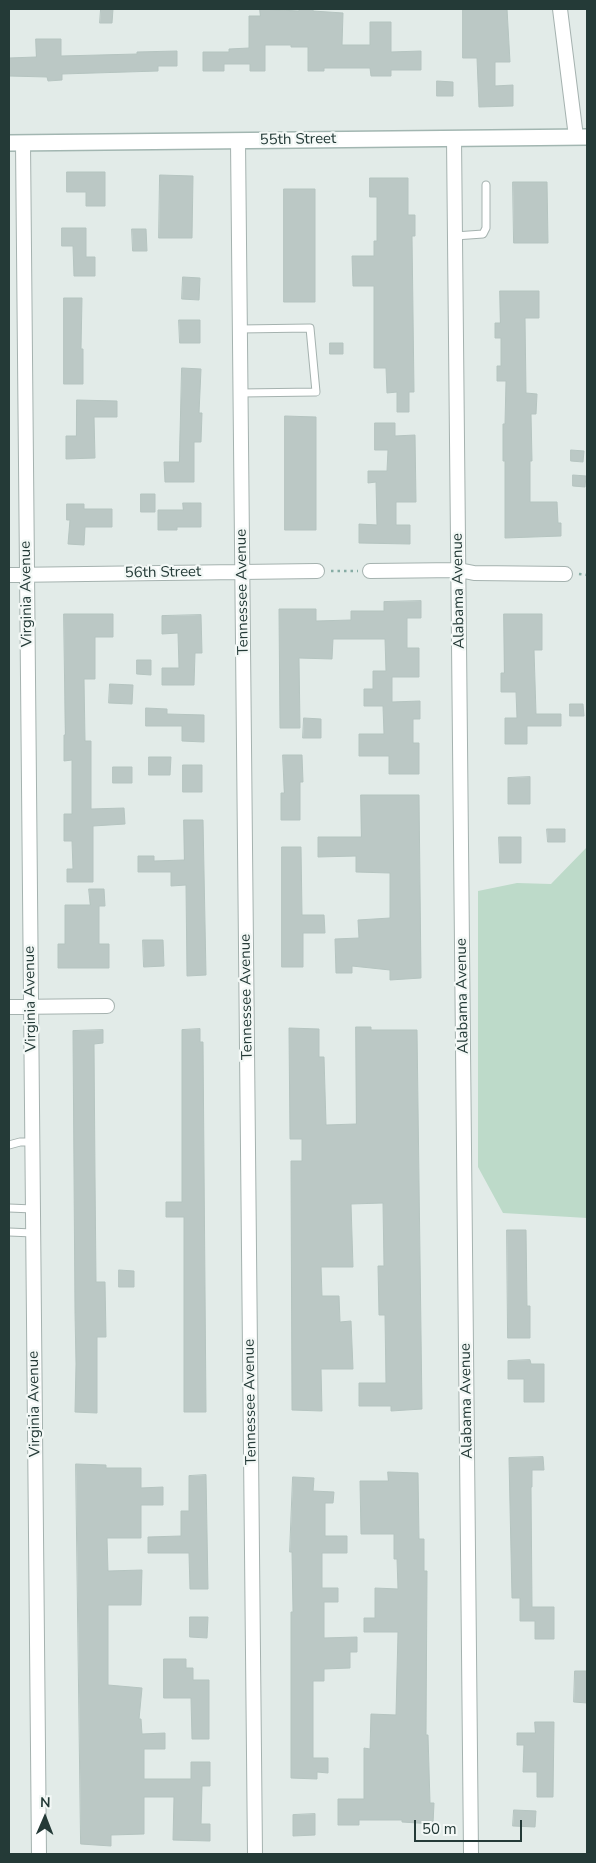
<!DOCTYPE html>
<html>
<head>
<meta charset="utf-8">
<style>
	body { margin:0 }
	#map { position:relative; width:596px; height:1863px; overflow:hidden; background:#e2ebe8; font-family:"Nunito Sans",sans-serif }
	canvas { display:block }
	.frame { position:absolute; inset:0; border:10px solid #243a37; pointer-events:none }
	.north { position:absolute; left:20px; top:1793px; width:50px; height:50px; -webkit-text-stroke:4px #f3f8f6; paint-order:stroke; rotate:1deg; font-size:14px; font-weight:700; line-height:20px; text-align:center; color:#243a37 }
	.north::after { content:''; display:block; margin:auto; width:18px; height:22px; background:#243a37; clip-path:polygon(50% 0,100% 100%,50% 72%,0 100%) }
	.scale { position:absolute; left:414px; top:1820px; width:108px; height:22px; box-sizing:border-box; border:2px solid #243a37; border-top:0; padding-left:6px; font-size:15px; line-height:18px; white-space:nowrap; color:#243a37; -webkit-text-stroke:4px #f3f8f6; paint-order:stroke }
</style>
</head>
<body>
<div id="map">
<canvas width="596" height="1863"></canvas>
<div class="frame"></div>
<div class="north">N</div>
<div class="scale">50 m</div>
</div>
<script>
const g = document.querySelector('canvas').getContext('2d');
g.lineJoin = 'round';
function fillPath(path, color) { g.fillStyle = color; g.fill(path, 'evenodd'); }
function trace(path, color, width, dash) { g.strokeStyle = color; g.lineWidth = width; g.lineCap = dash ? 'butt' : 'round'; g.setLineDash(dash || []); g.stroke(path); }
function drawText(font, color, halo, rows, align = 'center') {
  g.font = font + ' "Nunito Sans",sans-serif'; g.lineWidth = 4.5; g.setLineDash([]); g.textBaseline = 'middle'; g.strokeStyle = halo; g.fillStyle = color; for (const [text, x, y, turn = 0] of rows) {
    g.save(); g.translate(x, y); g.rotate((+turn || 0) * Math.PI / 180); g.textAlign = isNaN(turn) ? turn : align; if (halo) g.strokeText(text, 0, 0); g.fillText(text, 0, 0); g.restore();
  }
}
fillPath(new Path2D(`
	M 587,847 L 587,1218 L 503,1213 L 478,1167 L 478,891 L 517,883 L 551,884 Z`), '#bddac9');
const building = new Path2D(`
	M 101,9 L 113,9 L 112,23 L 100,23 Z
	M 260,9 L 299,11 L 299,9 L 313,9 L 313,11 L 343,13 L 342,45 L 370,45 L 370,22 L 391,22 L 391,52 L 421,51 L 421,70 L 391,70 L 391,76 L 371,76 L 370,68 L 324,68 L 324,71 L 308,71 L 308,47 L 291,47 L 291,45 L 265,45 L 265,71 L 250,71 L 250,64 L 224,64 L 224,71 L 203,71 L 203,52 L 229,52 L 229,49 L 249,48 L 249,16 L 260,16 Z
	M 463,9 L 507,9 L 510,62 L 495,62 L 495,86 L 513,85 L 513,106 L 479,107 L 477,58 L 463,58 Z
	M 36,39 L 61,39 L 61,56 L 137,54 L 137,52 L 177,51 L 177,66 L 158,66 L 158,71 L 62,74 L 62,80 L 48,81 L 47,77 L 9,76 L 9,58 L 36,57 Z
	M 437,81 L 453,82 L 453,96 L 437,96 Z
	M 67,172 L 105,172 L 105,206 L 86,206 L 86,192 L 67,192 Z
	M 160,175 L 193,176 L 192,238 L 159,238 Z
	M 370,178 L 408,178 L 408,215 L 415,215 L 415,236 L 412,236 L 414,392 L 409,392 L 409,412 L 397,412 L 397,392 L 387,393 L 386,368 L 374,368 L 374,286 L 353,286 L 352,256 L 374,256 L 374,241 L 377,241 L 377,197 L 370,197 Z
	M 513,182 L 547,182 L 548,243 L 514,243 Z
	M 284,189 L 315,189 L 315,302 L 284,302 Z
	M 62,228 L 86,228 L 86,257 L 95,257 L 95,276 L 74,276 L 73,246 L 62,246 Z
	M 132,229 L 146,229 L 147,251 L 133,251 Z
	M 183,277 L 200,278 L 199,300 L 182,299 Z
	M 500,291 L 539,291 L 539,318 L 525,318 L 526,393 L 537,394 L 536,414 L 531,414 L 532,461 L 530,461 L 530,502 L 557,502 L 558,523 L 561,523 L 561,536 L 505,538 L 505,461 L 503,461 L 503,424 L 505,424 L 506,381 L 497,381 L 497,366 L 501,366 L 501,338 L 495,338 L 495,323 L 500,323 Z
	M 64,298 L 82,298 L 81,349 L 83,349 L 83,384 L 64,384 Z
	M 179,320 L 200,320 L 200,343 L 180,343 Z
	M 330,343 L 343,343 L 343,354 L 330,354 Z
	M 182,368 L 201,369 L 199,413 L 202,413 L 201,442 L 194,442 L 194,482 L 165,482 L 164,462 L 179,462 Z
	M 77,400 L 117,401 L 117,417 L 94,417 L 95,458 L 66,459 L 66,436 L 76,436 Z
	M 285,416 L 316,417 L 316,530 L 285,530 Z
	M 375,423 L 395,423 L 395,436 L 415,435 L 416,502 L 396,502 L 396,525 L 410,525 L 410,544 L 359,543 L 359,524 L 377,525 L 376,482 L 368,483 L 368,471 L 387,471 L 388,450 L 375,450 Z
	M 571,450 L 584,451 L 583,462 L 571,461 Z
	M 573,475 L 586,476 L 585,487 L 573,486 Z
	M 141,494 L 155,494 L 155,512 L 141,512 Z
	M 183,503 L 201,503 L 201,527 L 177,527 L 177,530 L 158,530 L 158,510 L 183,510 Z
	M 67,504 L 84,504 L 84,509 L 112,509 L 112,527 L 85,527 L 84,545 L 68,544 L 70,520 L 67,520 Z
	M 421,601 L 421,618 L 407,618 L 407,648 L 419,648 L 419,677 L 392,677 L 392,702 L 420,701 L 420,719 L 413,719 L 413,743 L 419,743 L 419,774 L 389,774 L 389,756 L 359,756 L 359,734 L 384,734 L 383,706 L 364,706 L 364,689 L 373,689 L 373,671 L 386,671 L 385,639 L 333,639 L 332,659 L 299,658 L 300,728 L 280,728 L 279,609 L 316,609 L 316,621 L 351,620 L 351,611 L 384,611 L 384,602 Z
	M 64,614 L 113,614 L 113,637 L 95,637 L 95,679 L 84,679 L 85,741 L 91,741 L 91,809 L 124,808 L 125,824 L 93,826 L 93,882 L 67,882 L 67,869 L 73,869 L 72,841 L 64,841 L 64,814 L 72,814 L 72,760 L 64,761 L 64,735 L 65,735 Z
	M 504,614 L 542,614 L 542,650 L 534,650 L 536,714 L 561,714 L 561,726 L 527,726 L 527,744 L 505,744 L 505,718 L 517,718 L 516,692 L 501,692 L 501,673 L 504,673 Z
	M 201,615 L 202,653 L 195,653 L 194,685 L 162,685 L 162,668 L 179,668 L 178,633 L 162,634 L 162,616 Z
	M 137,660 L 151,660 L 151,675 L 137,674 Z
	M 110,684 L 133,685 L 132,704 L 109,703 Z
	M 570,704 L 583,704 L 584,716 L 570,716 Z
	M 146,708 L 167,709 L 167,714 L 204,715 L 204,742 L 182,741 L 182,726 L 146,726 Z
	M 304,718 L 321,719 L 321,738 L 303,738 Z
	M 283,755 L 302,755 L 303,782 L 300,782 L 300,820 L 281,820 L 281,793 L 284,793 Z
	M 149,757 L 171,757 L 170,775 L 149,775 Z
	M 183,765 L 202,765 L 202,792 L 183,792 Z
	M 113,767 L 132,767 L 132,783 L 113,783 Z
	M 530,777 L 530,804 L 508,804 L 508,778 Z
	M 361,795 L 419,795 L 421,978 L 390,980 L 390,970 L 352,966 L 352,973 L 336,973 L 335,939 L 359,938 L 358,920 L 390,918 L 390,873 L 356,872 L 356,856 L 318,857 L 318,837 L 361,837 Z
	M 184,820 L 203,820 L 206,975 L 187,976 L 186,885 L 171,886 L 171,872 L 138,872 L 138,856 L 154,856 L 154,861 L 184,860 Z
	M 547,829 L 565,829 L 565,842 L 548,842 Z
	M 499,837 L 521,837 L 521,863 L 500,863 Z
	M 282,847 L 301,847 L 302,915 L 324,915 L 325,933 L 303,933 L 303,967 L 282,967 Z
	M 89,889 L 104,889 L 105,906 L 99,906 L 99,944 L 109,944 L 109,968 L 58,968 L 58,944 L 65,944 L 65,905 L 90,905 Z
	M 143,940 L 163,940 L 164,966 L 144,967 Z
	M 356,1027 L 371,1027 L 371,1030 L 417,1030 L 422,1409 L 391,1411 L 391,1406 L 359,1406 L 359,1383 L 386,1383 L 385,1315 L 379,1315 L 378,1266 L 384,1266 L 383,1203 L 351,1204 L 353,1267 L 321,1267 L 322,1296 L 339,1296 L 340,1322 L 351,1321 L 353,1369 L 321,1369 L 322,1411 L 292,1410 L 291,1161 L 302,1161 L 302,1139 L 290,1139 L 289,1028 L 319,1029 L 319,1057 L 324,1057 L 326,1125 L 356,1124 Z
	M 200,1029 L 200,1042 L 203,1042 L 206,1412 L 184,1412 L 184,1217 L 166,1217 L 166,1202 L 182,1202 L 182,1030 Z
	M 103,1030 L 103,1043 L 94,1044 L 95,1176 L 96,1282 L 105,1282 L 106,1337 L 97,1337 L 97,1413 L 75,1412 L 76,1364 L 75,1312 L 73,1031 Z
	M 507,1230 L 526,1230 L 527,1306 L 530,1306 L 530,1338 L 508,1338 Z
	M 119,1270 L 134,1271 L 134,1287 L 119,1287 Z
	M 530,1360 L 531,1364 L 544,1364 L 544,1402 L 524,1402 L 524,1379 L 508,1379 L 508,1361 Z
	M 543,1457 L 544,1470 L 532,1470 L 532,1487 L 531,1487 L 532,1607 L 554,1607 L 554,1639 L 535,1639 L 535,1621 L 520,1621 L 520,1598 L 512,1598 L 509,1458 Z
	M 76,1464 L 106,1465 L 106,1468 L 141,1468 L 141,1488 L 163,1487 L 163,1505 L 141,1505 L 141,1538 L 107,1538 L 108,1571 L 142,1570 L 141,1605 L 108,1605 L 108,1685 L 142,1688 L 139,1719 L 141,1719 L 142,1734 L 165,1733 L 165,1749 L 144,1749 L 144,1779 L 191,1779 L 191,1762 L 210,1762 L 210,1786 L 202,1786 L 201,1824 L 210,1824 L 210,1841 L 173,1840 L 174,1797 L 144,1797 L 144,1834 L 111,1835 L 111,1846 L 81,1844 Z
	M 388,1472 L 418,1473 L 419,1539 L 424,1539 L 424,1571 L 427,1571 L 426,1735 L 428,1735 L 430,1803 L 434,1803 L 433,1824 L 402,1822 L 402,1820 L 359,1820 L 359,1825 L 338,1825 L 338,1799 L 364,1799 L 364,1748 L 370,1749 L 371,1714 L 396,1715 L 398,1632 L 364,1632 L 364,1618 L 375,1618 L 375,1588 L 398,1589 L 397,1559 L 394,1559 L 394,1534 L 361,1534 L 360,1481 L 388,1481 Z
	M 206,1475 L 208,1589 L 190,1589 L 189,1553 L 148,1553 L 148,1537 L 181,1536 L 181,1511 L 189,1511 L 189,1476 Z
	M 293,1477 L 314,1478 L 313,1491 L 334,1492 L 333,1503 L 325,1503 L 325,1536 L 347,1536 L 347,1553 L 322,1553 L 322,1588 L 338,1588 L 338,1602 L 324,1602 L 324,1638 L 357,1637 L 357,1652 L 350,1652 L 350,1668 L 324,1669 L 324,1681 L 313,1681 L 313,1758 L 328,1758 L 328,1773 L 317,1772 L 317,1779 L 291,1778 L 291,1612 L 293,1612 L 292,1552 L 290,1552 Z
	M 190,1617 L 208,1617 L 207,1638 L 190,1637 Z
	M 164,1659 L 186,1659 L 186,1668 L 193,1668 L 193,1680 L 209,1680 L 209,1739 L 192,1739 L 191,1698 L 164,1698 Z
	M 575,1671 L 587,1671 L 587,1703 L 574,1702 Z
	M 535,1722 L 554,1722 L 553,1797 L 537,1797 L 537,1772 L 523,1772 L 524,1745 L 517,1745 L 517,1733 L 535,1733 Z
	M 514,1810 L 536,1811 L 535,1827 L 513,1826 Z
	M 315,1814 L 315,1835 L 293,1836 L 293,1815 Z`);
fillPath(building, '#bbc8c5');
trace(building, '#b5c4c0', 1);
const lane = new Path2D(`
	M 455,236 L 483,234 L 486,228 L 486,185
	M 240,329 L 310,328 L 316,392 L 241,393
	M 9,1145 L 20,1142 L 32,1142
	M 9,1208 L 33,1209
	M 9,1232 L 33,1233`);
const street = new Path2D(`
	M 560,9 L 576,137
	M 454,138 L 471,1854
	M 238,141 L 255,1854
	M 23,143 L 39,1854
	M 370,571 L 459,570 L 474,573 L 565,574
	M 9,575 L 317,571
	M 9,1007 L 107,1006`);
const secondary = new Path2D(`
	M 9,143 L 587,137`);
trace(lane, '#a5b2af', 9);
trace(street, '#a5b2af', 16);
trace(secondary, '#a2b6b1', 18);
trace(new Path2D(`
	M 331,571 L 358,571
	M 579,574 L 587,575`), '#86aca4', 2.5, [2.5, 4]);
trace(lane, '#fff', 7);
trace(street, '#fff', 14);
trace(secondary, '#fff', 15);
drawText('15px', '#243a37', '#f3f8f6', [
	["55th Street",298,140,-1],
	["56th Street",163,573,-1],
	["Alabama Avenue",459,591,-91],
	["Tennessee Avenue",243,592,-91],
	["Virginia Avenue",27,594,-91],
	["Alabama Avenue",463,996,-91],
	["Tennessee Avenue",247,997,-91],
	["Virginia Avenue",31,999,-91],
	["Alabama Avenue",467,1401,-91],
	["Tennessee Avenue",251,1402,-91],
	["Virginia Avenue",35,1404,-91]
]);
</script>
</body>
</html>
